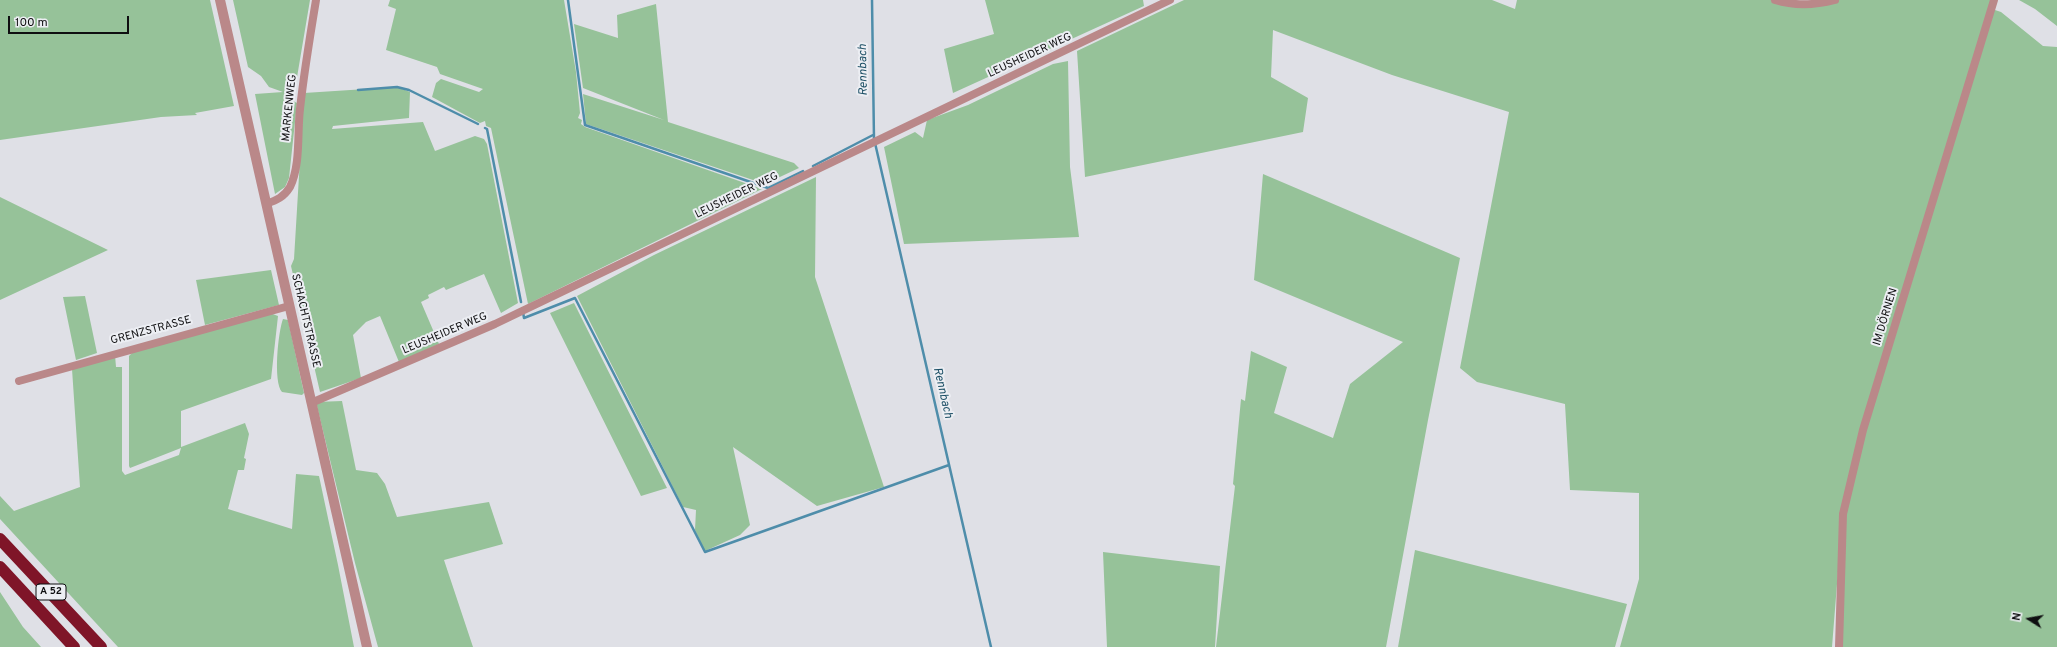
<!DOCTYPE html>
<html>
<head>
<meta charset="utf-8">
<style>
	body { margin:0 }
	#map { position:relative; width:2057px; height:647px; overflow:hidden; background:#dfe0e6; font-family:Overpass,sans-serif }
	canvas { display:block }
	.north { position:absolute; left:2009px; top:599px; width:40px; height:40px; -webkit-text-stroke:3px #eceef3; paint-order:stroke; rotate:281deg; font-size:11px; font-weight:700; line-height:16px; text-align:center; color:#0f0f11 }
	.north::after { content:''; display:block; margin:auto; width:14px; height:18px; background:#0f0f11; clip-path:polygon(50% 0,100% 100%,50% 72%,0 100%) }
	.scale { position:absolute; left:8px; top:16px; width:121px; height:18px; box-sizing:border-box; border:2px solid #0f0f11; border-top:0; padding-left:5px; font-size:12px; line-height:14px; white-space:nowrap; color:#0f0f11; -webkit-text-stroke:3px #eceef3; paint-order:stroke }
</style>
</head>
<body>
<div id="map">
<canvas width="2057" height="647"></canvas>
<div class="north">N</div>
<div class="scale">100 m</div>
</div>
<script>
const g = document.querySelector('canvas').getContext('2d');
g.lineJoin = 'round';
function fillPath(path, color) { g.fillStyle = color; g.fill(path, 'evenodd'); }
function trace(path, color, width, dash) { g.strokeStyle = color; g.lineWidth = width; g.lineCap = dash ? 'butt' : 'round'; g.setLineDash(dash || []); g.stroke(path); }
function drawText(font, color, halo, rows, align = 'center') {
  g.font = font + ' Overpass,sans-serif'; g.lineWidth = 4; g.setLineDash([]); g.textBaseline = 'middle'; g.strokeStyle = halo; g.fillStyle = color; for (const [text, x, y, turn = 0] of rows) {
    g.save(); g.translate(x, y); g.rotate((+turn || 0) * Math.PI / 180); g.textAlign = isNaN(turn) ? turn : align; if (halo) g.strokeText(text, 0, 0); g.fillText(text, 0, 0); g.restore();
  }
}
fillPath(new Path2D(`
	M 0,0 L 210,0 L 234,106 L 195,113 L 197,115 L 161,117 L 0,140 Z
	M 233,0 L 310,0 L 293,101 L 297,103 L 289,178 L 285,187 L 275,194 L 255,94 L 283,92 L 269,87 L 261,76 L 248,67 Z
	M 390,0 L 564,0 L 576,72 L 580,113 L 578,118 L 582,120 L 581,124 L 585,127 L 762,189 L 528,304 L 491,128 L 486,126 L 485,121 L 480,123 L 432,97 L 436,83 L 441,79 L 479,92 L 483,89 L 440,74 L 437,67 L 386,50 L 396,9 L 388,6 Z
	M 985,0 L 1143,0 L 1144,6 L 953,93 L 944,49 L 994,34 Z
	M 1184,0 L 1492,0 L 1515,9 L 1517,0 L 1775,0 L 1787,4 L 1835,0 L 1994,0 L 1992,9 L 2001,12 L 2043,46 L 2057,47 L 2057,647 L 1843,647 L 1842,521 L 1832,647 L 1620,647 L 1639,579 L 1639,493 L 1570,490 L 1565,404 L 1477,382 L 1460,368 L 1509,112 L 1392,75 L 1273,30 L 1271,77 L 1308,98 L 1303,132 L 1085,177 L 1077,51 Z
	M 2019,0 L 2057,0 L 2057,26 L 2035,9 Z
	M 656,4 L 668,122 L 794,163 L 799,168 L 765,184 L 586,124 L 583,94 L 664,120 L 583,88 L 574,24 L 618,38 L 617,15 Z
	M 1068,61 L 1070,167 L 1079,237 L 904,244 L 884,147 L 915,132 L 923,138 L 927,120 L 968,105 L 1053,64 Z
	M 397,87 L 410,92 L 409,118 L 333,126 L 332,129 L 423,122 L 435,151 L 475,136 L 484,139 L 487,144 L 518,303 L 501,313 L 484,274 L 446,290 L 444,287 L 428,295 L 429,298 L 421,302 L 439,344 L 399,362 L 380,316 L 366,322 L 353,335 L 361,378 L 320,392 L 291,266 L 294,259 L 304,93 Z
	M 1263,174 L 1460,258 L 1428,420 L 1386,647 L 1216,647 L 1235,486 L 1233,484 L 1241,399 L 1245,401 L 1251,351 L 1287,367 L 1274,413 L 1333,438 L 1350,384 L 1403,342 L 1254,280 Z
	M 816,177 L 815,277 L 884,487 L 817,506 L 733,447 L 750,525 L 740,535 L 705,551 L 695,530 L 696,510 L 683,507 L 577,296 L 654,255 Z
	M 0,197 L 108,250 L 0,300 Z
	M 271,270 L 279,305 L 205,325 L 196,280 Z
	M 85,296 L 97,353 L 76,360 L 63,297 Z
	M 574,303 L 667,488 L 641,496 L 550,313 Z
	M 270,313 L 278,316 L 271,379 L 181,411 L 181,447 L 245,423 L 249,434 L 244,458 L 246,459 L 244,470 L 238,470 L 228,509 L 292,529 L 296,474 L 319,476 L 338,565 L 354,647 L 118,647 L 0,519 L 0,496 L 14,511 L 80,487 L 72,369 L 115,355 L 116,367 L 122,367 L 122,471 L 125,475 L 179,455 L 181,448 L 130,468 L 129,466 L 129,356 L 133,352 Z
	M 283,319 L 288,320 L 304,393 L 302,395 L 282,392 C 273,382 278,332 283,319 Z
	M 342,401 L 356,470 L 377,473 L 385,484 L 397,517 L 489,502 L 503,544 L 444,560 L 473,647 L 378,647 L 355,563 L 316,402 Z
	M 1415,550 L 1627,604 L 1615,647 L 1398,647 Z
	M 1103,552 L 1220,566 L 1215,647 L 1107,647 Z
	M 0,592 L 23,627 L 41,647 L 0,647 Z`), '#96c299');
trace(new Path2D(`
	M 568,0 L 585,125 L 768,188 L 803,171
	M 872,0 L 874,139
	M 358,90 L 397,87 L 409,90 L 478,124
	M 485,128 L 487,129 L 521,302
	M 875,143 L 991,647
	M 813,166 L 873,135
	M 523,312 L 524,318 L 575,298 L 705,552 L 949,465`), '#4e8daa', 2.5);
trace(new Path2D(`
	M 1775,0 C 1794,6 1816,5 1835,0
	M 266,204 C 277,200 284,197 290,187 C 301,164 297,133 300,109 C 304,72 310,36 316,0
	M 19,381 L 289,306
	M 311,403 L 495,324 L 1170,0
	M 1839,647 L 1843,514 L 1863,430 L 1994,0`), '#ba8889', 8);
trace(new Path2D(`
	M 220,0 L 367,647`), '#ba8889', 10);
trace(new Path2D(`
	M 0,539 L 101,647
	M 0,567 L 74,647`), '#7f1528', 12);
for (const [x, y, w] of [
	[51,592,30]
]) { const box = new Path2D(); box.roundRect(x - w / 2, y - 8, w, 16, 3); g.fillStyle = '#eceef3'; g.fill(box); trace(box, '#0f0f11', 1); }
drawText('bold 10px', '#0f0f11', null, [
	["A 52",51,592]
]);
drawText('11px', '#0f0f11', '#eceef3', [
	["LEUSHEIDER WEG",1030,56,-25],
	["MARKENWEG",290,108,-84],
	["LEUSHEIDER WEG",737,196,-26],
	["IM DÖRNEN",1886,317,-73],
	["SCHACHTSTRASSE",305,321,77],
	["GRENZSTRASSE",151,331,-15],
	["LEUSHEIDER WEG",445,334,-23]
]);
drawText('italic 12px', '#1d5066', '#eceef3', [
	["Rennbach",864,70,-91],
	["Rennbach",942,393,77]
]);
</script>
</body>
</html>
